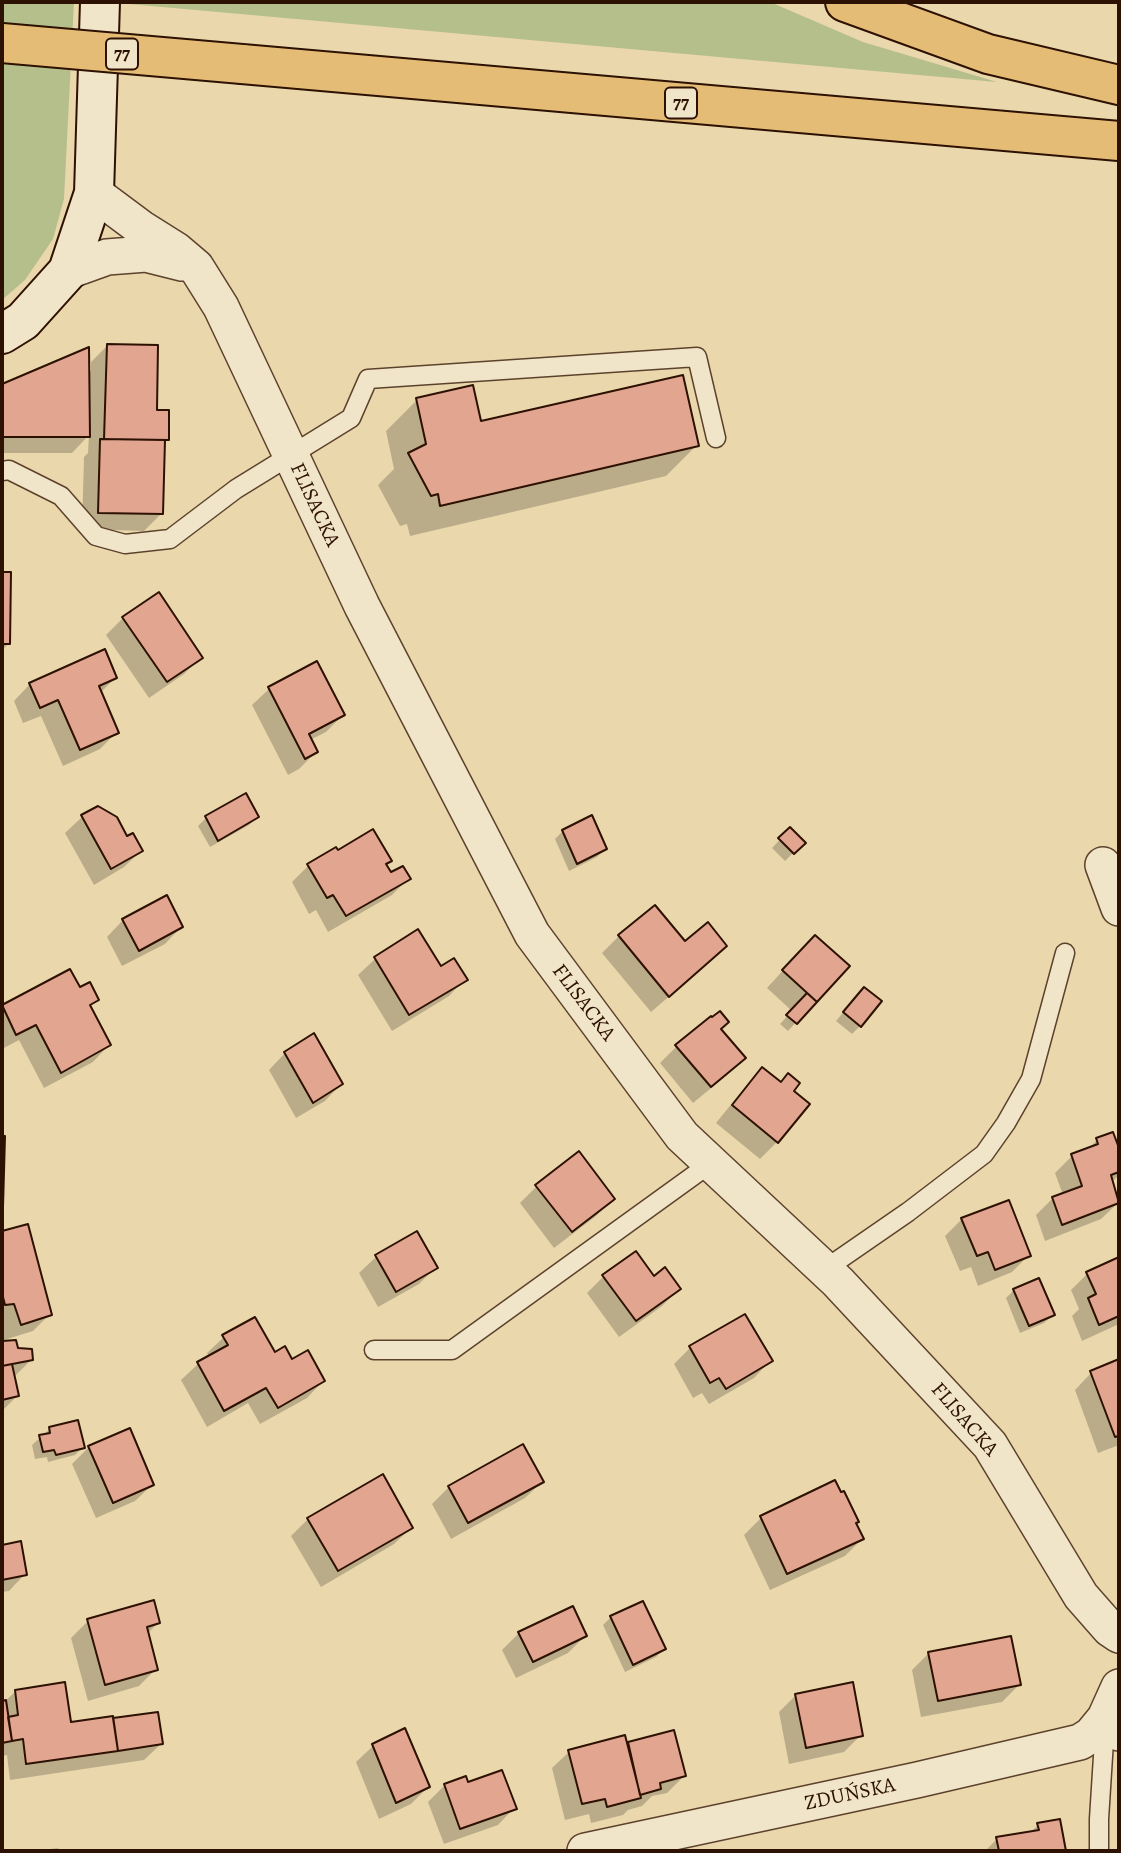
<!DOCTYPE html>
<html>
<head>
<meta charset="utf-8">
<style>
	body { margin:0 }
	#map { position:relative; width:1121px; height:1853px; overflow:hidden; background:#ead7ac; font-family:Alegreya,serif }
	canvas { display:block }
	.frame { position:absolute; inset:0; border:4px solid #2d1102; pointer-events:none }
</style>
</head>
<body>
<div id="map">
<canvas width="1121" height="1853"></canvas>
<div class="frame"></div>
</div>
<script>
const g = document.querySelector('canvas').getContext('2d');
g.lineJoin = 'round';
function fillPath(path, color) { g.fillStyle = color; g.fill(path, 'evenodd'); }
function trace(path, color, width, dash) { g.strokeStyle = color; g.lineWidth = width; g.lineCap = dash ? 'butt' : 'round'; g.setLineDash(dash || []); g.stroke(path); }
function drawText(font, color, halo, rows, align = 'center') {
  g.font = font + ' Alegreya,serif'; g.lineWidth = 5; g.setLineDash([]); g.textBaseline = 'middle'; g.strokeStyle = halo; g.fillStyle = color; for (const [text, x, y, turn = 0] of rows) {
    g.save(); g.translate(x, y); g.rotate((+turn || 0) * Math.PI / 180); g.textAlign = isNaN(turn) ? turn : align; if (halo) g.strokeText(text, 0, 0); g.fillText(text, 0, 0); g.restore();
  }
}
fillPath(new Path2D(`
	M 2,2 L 74,2 L 64,199 L 53,239 L 25,280 L 2,300 Z
	M 129,2 L 770,2 L 863,42 L 997,82 L 129,4 Z`), '#b4bf8c');
fillPath(new Path2D(`
	M 108,345 L 155,412 L 167,440 L 163,444 L 161,514 L 144,531 L 82,529 L 84,457 L 88,453 L 89,435 L 72,453 L 2,453 L 2,386 L 87,350 L 88,371 L 91,371 L 91,362 Z
	M 417,400 L 480,423 L 697,445 L 666,476 L 410,536 L 407,524 L 400,526 L 378,485 L 394,469 L 386,431 Z
	M 2,573 L 10,574 L 8,644 L 2,650 Z
	M 123,618 L 201,657 L 184,674 L 149,698 L 106,635 Z
	M 316,664 L 343,715 L 326,732 L 310,740 L 316,752 L 299,769 L 288,775 L 252,705 L 269,689 Z
	M 115,678 L 100,693 L 117,732 L 100,749 L 63,766 L 41,716 L 23,723 L 14,701 L 30,684 Z
	M 245,796 L 257,817 L 249,825 L 210,847 L 198,826 L 206,818 Z
	M 82,817 L 127,838 L 141,851 L 124,867 L 94,885 L 65,833 Z
	M 790,829 L 803,843 L 785,861 L 772,848 Z
	M 563,831 L 605,849 L 597,857 L 569,871 L 555,839 Z
	M 390,861 L 385,866 L 390,875 L 408,879 L 392,895 L 328,932 L 316,910 L 309,914 L 292,882 L 308,866 Z
	M 655,907 L 684,943 L 708,963 L 651,1012 L 602,953 L 619,936 Z
	M 123,920 L 181,927 L 165,944 L 122,966 L 107,937 Z
	M 798,954 L 847,966 L 788,1031 L 780,1024 L 792,1011 L 767,988 Z
	M 375,959 L 440,969 L 465,979 L 449,996 L 392,1031 L 358,975 Z
	M 69,971 L 79,990 L 97,1000 L 89,1008 L 109,1045 L 93,1062 L 44,1088 L 19,1040 L 2,1049 L 2,1007 Z
	M 856,997 L 860,1026 L 852,1034 L 836,1021 Z
	M 720,1029 L 744,1058 L 727,1075 L 693,1103 L 660,1063 L 677,1046 Z
	M 285,1053 L 341,1084 L 325,1101 L 296,1118 L 269,1070 Z
	M 762,1070 L 791,1091 L 777,1142 L 760,1159 L 716,1123 L 746,1086 Z
	M 1112,1134 L 1119,1152 L 1119,1175 L 1111,1183 L 1118,1203 L 1101,1219 L 1045,1241 L 1036,1215 L 1053,1198 L 1063,1195 L 1055,1173 L 1072,1156 L 1087,1150 L 1097,1140 Z
	M 537,1186 L 613,1199 L 596,1216 L 554,1248 L 520,1203 Z
	M 962,1219 L 1029,1255 L 1012,1272 L 978,1286 L 971,1267 L 960,1271 L 945,1236 Z
	M 27,1226 L 50,1314 L 33,1331 L 4,1340 L 2,1334 L 2,1233 Z
	M 376,1257 L 436,1267 L 419,1284 L 378,1307 L 359,1273 Z
	M 1119,1259 L 1119,1324 L 1082,1341 L 1072,1316 L 1079,1309 L 1071,1290 L 1087,1274 Z
	M 603,1277 L 654,1278 L 679,1289 L 662,1306 L 619,1337 L 587,1293 Z
	M 1014,1290 L 1053,1315 L 1044,1323 L 1020,1333 L 1006,1298 Z
	M 224,1337 L 291,1361 L 323,1381 L 307,1398 L 260,1424 L 248,1403 L 207,1427 L 181,1380 L 198,1364 L 209,1357 L 207,1353 Z
	M 14,1342 L 16,1350 L 31,1360 L 14,1377 L 17,1396 L 2,1411 L 2,1343 Z
	M 690,1348 L 770,1361 L 754,1378 L 709,1404 L 702,1393 L 693,1398 L 674,1364 Z
	M 1118,1362 L 1119,1365 L 1119,1445 L 1098,1453 L 1075,1390 L 1091,1373 Z
	M 50,1429 L 83,1447 L 75,1455 L 48,1462 L 47,1457 L 35,1459 L 32,1445 Z
	M 522,1446 L 542,1482 L 525,1498 L 451,1539 L 432,1504 L 449,1487 Z
	M 89,1447 L 152,1485 L 135,1501 L 96,1518 L 72,1464 Z
	M 834,1482 L 862,1539 L 845,1556 L 770,1590 L 744,1535 L 761,1518 Z
	M 308,1519 L 411,1528 L 394,1544 L 321,1587 L 291,1536 Z
	M 19,1543 L 25,1574 L 9,1591 L 2,1592 L 2,1547 Z
	M 611,1617 L 664,1649 L 656,1657 L 625,1672 L 603,1625 Z
	M 88,1621 L 158,1623 L 147,1634 L 156,1669 L 139,1686 L 88,1701 L 71,1638 Z
	M 519,1633 L 585,1636 L 568,1653 L 516,1678 L 502,1650 Z
	M 929,1653 L 1019,1685 L 1002,1702 L 921,1717 L 912,1670 Z
	M 16,1691 L 69,1724 L 161,1744 L 144,1760 L 10,1780 L 7,1755 L 2,1756 L 2,1703 L 4,1702 Z
	M 796,1695 L 861,1735 L 844,1752 L 789,1764 L 779,1712 Z
	M 673,1732 L 684,1776 L 667,1793 L 652,1796 L 642,1806 L 628,1810 L 623,1815 L 591,1823 L 589,1814 L 565,1820 L 552,1768 L 569,1752 L 626,1745 Z
	M 373,1746 L 428,1787 L 411,1804 L 379,1819 L 356,1762 Z
	M 445,1785 L 467,1785 L 514,1808 L 498,1825 L 444,1844 L 428,1802 Z
	M 1059,1821 L 1064,1851 L 985,1851 L 997,1839 L 1029,1834 L 1038,1825 Z
	M 58,1848 L 59,1851 L 35,1851 Z`), '#0003');
const building = new Path2D(`
	M 107,344 L 158,345 L 157,410 L 169,410 L 169,440 L 104,439 Z
	M 89,347 L 90,437 L 2,437 L 2,384 Z
	M 683,375 L 699,446 L 440,506 L 438,494 L 431,496 L 408,453 L 426,444 L 416,398 L 473,385 L 481,421 Z
	M 100,439 L 165,440 L 163,514 L 98,513 Z
	M 2,572 L 11,572 L 10,644 L 2,644 Z
	M 159,592 L 203,658 L 167,682 L 122,617 Z
	M 105,649 L 117,678 L 99,686 L 119,733 L 80,750 L 58,700 L 40,708 L 29,683 Z
	M 317,661 L 345,715 L 309,734 L 318,752 L 305,759 L 268,687 Z
	M 246,793 L 259,817 L 218,841 L 205,816 Z
	M 98,806 L 117,817 L 127,836 L 133,833 L 143,851 L 111,869 L 81,815 Z
	M 592,815 L 607,849 L 577,864 L 562,830 Z
	M 790,827 L 806,843 L 794,854 L 778,838 Z
	M 373,829 L 392,861 L 386,864 L 391,872 L 403,866 L 411,879 L 346,916 L 333,895 L 327,898 L 307,864 L 336,847 L 338,850 Z
	M 167,895 L 183,927 L 139,951 L 122,919 Z
	M 655,905 L 685,941 L 708,922 L 727,946 L 669,997 L 618,935 Z
	M 418,929 L 441,966 L 454,958 L 468,980 L 409,1015 L 374,957 Z
	M 815,935 L 850,966 L 817,1002 L 782,970 Z
	M 70,969 L 80,987 L 90,982 L 99,1000 L 90,1005 L 111,1045 L 61,1073 L 36,1025 L 16,1035 L 2,1005 Z
	M 864,987 L 882,1001 L 861,1027 L 843,1012 Z
	M 807,993 L 817,1002 L 797,1024 L 786,1015 Z
	M 720,1011 L 729,1022 L 721,1029 L 746,1058 L 711,1087 L 675,1045 L 711,1016 L 712,1017 Z
	M 314,1033 L 343,1084 L 313,1103 L 284,1052 Z
	M 762,1067 L 781,1082 L 788,1073 L 800,1083 L 794,1091 L 810,1104 L 778,1143 L 732,1105 Z
	M 1113,1132 L 1119,1148 L 1119,1172 L 1111,1175 L 1119,1203 L 1062,1225 L 1052,1197 L 1082,1186 L 1071,1154 L 1098,1144 L 1096,1138 Z
	M 2,1136 L 5,1136 L 3,1207 L 2,1207 Z
	M 579,1151 L 615,1199 L 572,1232 L 535,1185 Z
	M 1009,1200 L 1031,1256 L 995,1270 L 988,1252 L 977,1256 L 961,1218 Z
	M 28,1224 L 52,1315 L 21,1325 L 14,1304 L 5,1305 L 2,1293 L 2,1231 Z
	M 417,1231 L 438,1268 L 396,1292 L 375,1255 Z
	M 636,1251 L 654,1276 L 665,1267 L 681,1289 L 636,1321 L 602,1275 Z
	M 1119,1257 L 1119,1316 L 1099,1325 L 1088,1298 L 1096,1294 L 1086,1272 Z
	M 1039,1278 L 1055,1315 L 1029,1326 L 1013,1289 Z
	M 745,1314 L 773,1361 L 726,1389 L 719,1378 L 710,1383 L 689,1346 Z
	M 255,1317 L 275,1352 L 285,1346 L 292,1359 L 308,1350 L 325,1381 L 278,1408 L 266,1388 L 224,1411 L 197,1362 L 228,1345 L 222,1335 Z
	M 16,1340 L 18,1348 L 32,1349 L 33,1360 L 2,1366 L 2,1341 Z
	M 1119,1359 L 1119,1436 L 1115,1437 L 1090,1371 Z
	M 12,1364 L 19,1396 L 2,1400 L 2,1366 Z
	M 78,1420 L 85,1448 L 56,1455 L 54,1450 L 43,1452 L 39,1435 L 50,1433 L 49,1427 Z
	M 130,1428 L 154,1485 L 113,1503 L 88,1446 Z
	M 523,1444 L 544,1482 L 468,1523 L 448,1486 Z
	M 383,1474 L 413,1528 L 338,1571 L 307,1518 Z
	M 835,1480 L 841,1492 L 844,1491 L 859,1522 L 856,1523 L 864,1539 L 787,1574 L 760,1516 Z
	M 21,1541 L 27,1575 L 2,1580 L 2,1545 Z
	M 154,1600 L 160,1623 L 147,1627 L 158,1670 L 105,1685 L 87,1619 Z
	M 643,1601 L 666,1649 L 633,1665 L 610,1616 Z
	M 573,1606 L 587,1636 L 533,1662 L 518,1632 Z
	M 1011,1636 L 1021,1685 L 938,1701 L 928,1652 Z
	M 65,1682 L 71,1722 L 113,1716 L 118,1751 L 26,1764 L 23,1739 L 12,1741 L 8,1717 L 18,1715 L 15,1690 Z
	M 853,1682 L 863,1736 L 806,1748 L 795,1694 Z
	M 6,1700 L 12,1741 L 2,1743 L 2,1701 Z
	M 158,1712 L 163,1744 L 118,1751 L 113,1718 Z
	M 405,1728 L 430,1787 L 396,1803 L 372,1744 Z
	M 674,1730 L 686,1776 L 660,1783 L 661,1789 L 640,1795 L 628,1742 Z
	M 625,1735 L 641,1798 L 607,1807 L 605,1799 L 582,1804 L 568,1750 Z
	M 502,1770 L 517,1809 L 460,1829 L 444,1784 L 466,1776 L 468,1782 Z
	M 1060,1819 L 1066,1851 L 999,1851 L 996,1837 L 1039,1830 L 1037,1823 Z`);
fillPath(building, '#e1a590');
trace(building, '#2d1102', 2);
const service = new Path2D(`
	M 2,471 L 9,470 L 61,496 L 96,536 L 125,544 L 170,539 L 236,489 L 351,418 L 368,379 L 697,357 L 716,438
	M 824,1270 L 908,1212 L 984,1154 L 1006,1123 L 1031,1079 L 1065,953
	M 374,1350 L 452,1350 L 711,1163
	M 1099,1851 L 1099,1819 L 1105,1725`);
const minor = new Path2D(`
	M 94,193 L 141,228 L 176,250 L 196,267 L 221,307 L 362,606 L 532,934 L 682,1136 L 838,1282 L 990,1445 L 1081,1596 L 1110,1629 L 1119,1635
	M 68,271 L 107,257 L 146,254 L 182,263
	M 1103,865 L 1119,908
	M 1119,1687 L 1105,1718 L 1119,1733
	M 585,1851 L 917,1780 L 1080,1742 L 1091,1735 L 1105,1718`);
const secondary = new Path2D(`
	M 2,334 L 23,321 L 68,271 L 94,193 L 100,2`);
const primary = new Path2D(`
	M 845,2 L 988,54 L 1119,85
	M 242,64 L 1119,141`);
trace(service, '#5c422c', 21);
trace(minor, '#5c422c', 38);
trace(secondary, '#2d1102', 42);
trace(primary, '#2d1102', 42);
trace(service, '#f1e5c9', 18);
trace(minor, '#f1e5c9', 35);
trace(secondary, '#f1e5c9', 38);
trace(primary, '#e5bc76', 38);
const primaryBridge = new Path2D(`
	M 2,43 L 242,64`);
trace(primaryBridge, '#2d1102', 42, []);
trace(primaryBridge, '#e5bc76', 38);
for (const [x, y, w] of [
	[122,54,32],
	[681,103,32]
]) { const box = new Path2D(); box.roundRect(x - w / 2, y - 15.5, w, 31, 5); g.fillStyle = '#f1e5c9'; g.fill(box); trace(box, '#2d1102', 2); }
drawText('bold 19px', '#2d1102', null, [
	["77",122,54],
	["77",681,103]
]);
drawText('21px', '#2d1102', '#f1e5c9', [
	["FLISACKA",314,505,65],
	["FLISACKA",583,1003,53],
	["FLISACKA",964,1420,49],
	["ZDUŃSKA",850,1795,-12]
]);
</script>
</body>
</html>
